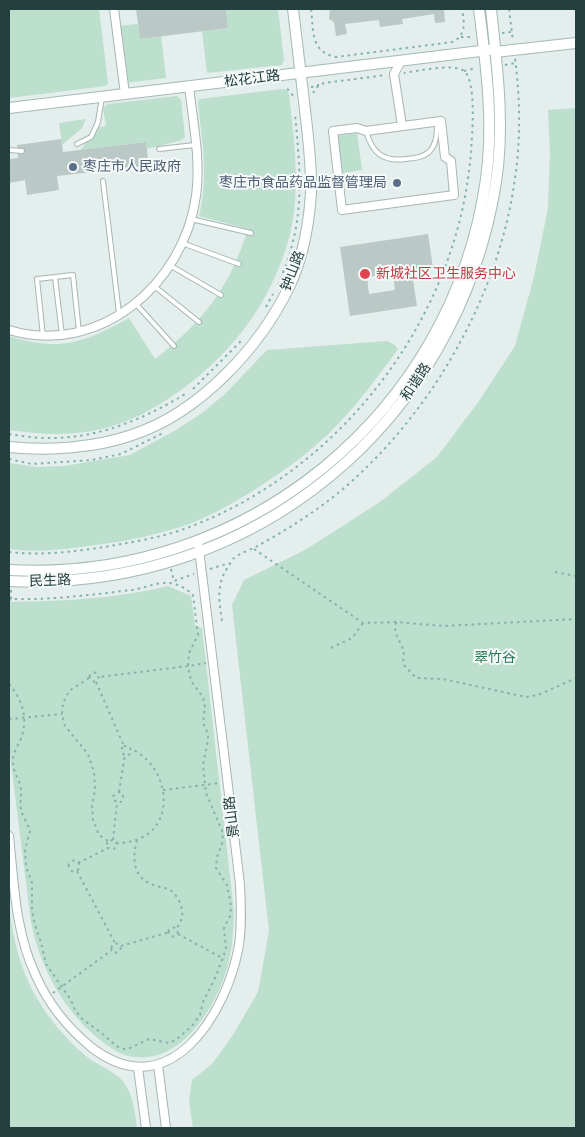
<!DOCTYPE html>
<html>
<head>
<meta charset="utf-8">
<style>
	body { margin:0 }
	#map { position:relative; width:585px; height:1137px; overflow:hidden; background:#e4eeec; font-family:Figtree,sans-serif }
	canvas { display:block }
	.frame { position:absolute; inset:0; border:10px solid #23403e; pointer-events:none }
</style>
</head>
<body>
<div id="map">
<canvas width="585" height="1137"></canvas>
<div class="frame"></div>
</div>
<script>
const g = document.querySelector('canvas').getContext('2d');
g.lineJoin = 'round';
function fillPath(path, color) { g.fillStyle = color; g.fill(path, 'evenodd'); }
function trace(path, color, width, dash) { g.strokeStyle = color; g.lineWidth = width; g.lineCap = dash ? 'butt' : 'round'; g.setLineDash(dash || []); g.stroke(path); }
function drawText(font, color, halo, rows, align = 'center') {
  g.font = font + ' Figtree,"Noto Sans SC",sans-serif'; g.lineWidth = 4; g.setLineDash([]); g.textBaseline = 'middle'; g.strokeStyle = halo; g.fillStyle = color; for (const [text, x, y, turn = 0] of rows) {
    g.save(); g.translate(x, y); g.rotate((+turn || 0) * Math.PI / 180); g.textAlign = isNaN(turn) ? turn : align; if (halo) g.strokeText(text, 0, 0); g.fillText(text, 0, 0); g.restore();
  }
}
fillPath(new Path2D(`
	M 9,9 L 99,9 L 108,83 L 106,86 L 9,98 Z
	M 226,9 L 278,9 L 284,60 L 282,65 L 207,73 L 202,31 L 228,28 Z
	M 138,24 L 140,39 L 161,36 L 166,78 L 124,83 L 117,26 Z
	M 282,89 L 287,90 L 289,94 C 294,140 301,189 290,234 C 272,304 228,360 168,399 C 145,414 120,426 92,431 C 64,436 37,434 9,430 L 9,336 C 60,352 84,343 129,318 L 155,359 C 204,321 229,288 248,229 L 199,216 C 209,178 202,141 198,102 L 200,99 Z
	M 177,96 L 181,100 L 185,137 L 182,140 L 147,149 L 145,142 L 81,150 L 95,128 L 106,126 L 103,108 L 108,104 Z
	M 576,108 L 576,1128 L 193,1128 L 189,1101 L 192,1080 L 212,1064 L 233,1035 L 258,992 L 269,931 L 232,605 L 244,580 L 305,550 L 380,502 L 437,457 L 479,401 L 515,346 L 534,277 L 548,208 L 550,152 L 548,110 Z
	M 86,119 L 82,128 L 62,145 L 59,123 Z
	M 357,133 L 362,170 L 342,173 L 337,136 Z
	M 387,341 L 395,345 L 398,349 C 379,375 361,400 339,423 C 309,455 273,479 236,501 C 222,509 207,517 192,523 C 161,534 128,541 96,545 C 67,549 38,553 9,549 L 9,463 L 37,467 L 64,466 L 130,455 L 176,430 L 202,413 L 225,394 L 267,350 Z
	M 168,586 L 191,596 L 195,625 L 202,628 L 234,912 C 233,930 233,948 228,965 C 217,1005 183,1063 135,1057 C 124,1056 113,1050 104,1043 C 65,1014 40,968 31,922 L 9,748 L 9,602 C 62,601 116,599 168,586 Z
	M 9,905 C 15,958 29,997 66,1037 C 73,1045 82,1053 91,1060 C 103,1067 117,1073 125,1084 C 134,1098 135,1113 137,1128 L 9,1128 Z`), '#bddfcd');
fillPath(new Path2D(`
	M 136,9 L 226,9 L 228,28 L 140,39 Z
	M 330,9 L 444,9 L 445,22 L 435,23 L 434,14 L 402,19 L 403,24 L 380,27 L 379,20 L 345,24 L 347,34 L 336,36 L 334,22 L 329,19 Z
	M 61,139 L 63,152 L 146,142 L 149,167 L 145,168 L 145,166 L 57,176 L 59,190 L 27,195 L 25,180 L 9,183 L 9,159 L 18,158 L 17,145 Z
	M 428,234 L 433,268 L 367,277 L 369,294 L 395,290 L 393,276 L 412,273 L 417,306 L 350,316 L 340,247 Z`), '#bac9c5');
const lane = new Path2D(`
	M 366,131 C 372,153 383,162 406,159 C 414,158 422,158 429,152 C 437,144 437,132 437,122
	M 77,144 L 91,137 L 98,122 L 102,97
	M 159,149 L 195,145
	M 9,150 L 22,151
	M 103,181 L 119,313
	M 191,219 L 251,233
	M 182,243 L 239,264
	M 171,266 L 221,295
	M 55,277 L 62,335
	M 154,286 L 199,322
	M 136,304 L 174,346
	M 43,336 L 37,279 L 73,275 L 79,332`);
const street = new Path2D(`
	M 114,9 L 125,94
	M 401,61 L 394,74 L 402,126
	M 441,121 L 445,157 L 451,161 L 454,195 L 342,210 L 333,131 L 357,128 L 366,131 Z
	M 9,330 C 99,357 184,284 196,196 C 201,160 193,122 189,86
	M 9,836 C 14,882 15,932 36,976 C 48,1003 68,1028 91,1047 C 169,1108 227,1014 239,945 C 242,925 241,905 240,884 L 198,541
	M 158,1065 L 166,1128
	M 138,1068 L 146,1128`);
const secondary = new Path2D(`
	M 495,52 L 576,43
	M 9,108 L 489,50
	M 9,447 C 48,451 95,448 132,435 C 199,413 260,348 290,285 C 303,257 309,224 311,193 C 312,166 308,137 305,110 C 301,76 297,43 293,9
	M 9,570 C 245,583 453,414 486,179 C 494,122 486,65 479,9
	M 9,581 C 253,593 458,423 496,182 C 505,125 497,66 491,9`);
trace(lane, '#a6b6b4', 6);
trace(street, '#a6b6b4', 10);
trace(secondary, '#a3bab6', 12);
trace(new Path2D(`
	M 311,9 C 314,31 310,52 336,57 L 453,42 C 467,34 464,22 462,9
	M 509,9 L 513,41
	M 502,33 L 512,32
	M 461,37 L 472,37
	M 505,65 L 516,63
	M 464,71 L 476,68
	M 311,87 L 318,86 L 318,81
	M 287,89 L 290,91 L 293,96
	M 313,93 L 318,86 L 324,83 L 386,75
	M 278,285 C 283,272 289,259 292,245 C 304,202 299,158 295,114
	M 266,307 L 273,294
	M 193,389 L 243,339
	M 9,434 C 21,436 34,438 47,438 C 98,439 144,419 187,393
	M 9,459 L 32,464 L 92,460 L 121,454 L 165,432
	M 254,549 L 363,623 L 396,622 L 444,626 L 576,619
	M 9,552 C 44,556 81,551 116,545 C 138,541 162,537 184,529 C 341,472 458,318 471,152 C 472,136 477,81 464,71 C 454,63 417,71 404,73
	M 171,569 L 174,581 L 194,574
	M 210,569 L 229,563
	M 555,572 L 576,576
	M 11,599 L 11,589
	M 9,601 L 11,599 C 52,600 91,595 131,590 C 142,589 154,583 165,583 C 175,582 186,588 193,595 L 198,635 L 189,653 L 188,666 L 206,663
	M 222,621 C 219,601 216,584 228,567 C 230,564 232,560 234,558 C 242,552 253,549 261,544 C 288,529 313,513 337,494 C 429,418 499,298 515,178 C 521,138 520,98 515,58
	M 396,622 L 395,632 L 404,651 L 403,664 L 416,678 L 443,679 L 526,697 L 538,695 L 576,678
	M 331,648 L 352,638 L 363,623
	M89.5 677a4.5 4.5 0 1 1 9 0a4.5 4.5 0 1 1-9 0Z
	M 89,678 L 69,691 L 63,703 L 62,714 L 65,726 L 88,754 L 94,772 L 95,790 L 92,806 L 93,820 L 99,835 L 108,841
	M 96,682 L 124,746 L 122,748 L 122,752 L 124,755 L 129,755 L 131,752 L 130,748 L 128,746 L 124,746
	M 9,684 C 23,700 29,720 20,741 C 17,747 12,755 13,762 C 13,771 17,776 20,784 C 23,793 19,801 21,810 C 23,817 28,824 30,831 L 25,850 L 26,867 L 32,883 L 32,910 L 35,925 L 41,942 L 46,964 L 71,1000 L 74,1008 L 81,1018 L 104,1035 L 116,1046 L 124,1049 L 130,1048 L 149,1039 L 170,1043 L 178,1038 L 192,1026 L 200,1015 L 203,1002 L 216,976 L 226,949 L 224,928 L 230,916 L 231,906 L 227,885 L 216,868 L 217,857 L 222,844 L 223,833 L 206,793 L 203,765 L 208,740 L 208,734 L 203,723 L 205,707 L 203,697 L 191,681 L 188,666 L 99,677
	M 9,719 L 62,714
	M 163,790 L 220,783
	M 119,792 L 125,755
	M 113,840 L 117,802 L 114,800 L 113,796 L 119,792 L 123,794 L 123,799 L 121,802 L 117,802
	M 137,840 C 132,857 133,877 151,884 C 157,887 164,887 170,890 C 178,895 184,909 182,918 C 181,922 178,926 176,929
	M 116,843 C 123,843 130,842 136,840 C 178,826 169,765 131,749
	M68.5 866a5.5 5.5 0 1 1 11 0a5.5 5.5 0 1 1-11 0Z
	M 78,863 L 108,848 L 114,849 L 117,845 L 116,841 L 109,840 L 107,843 L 108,848
	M 77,871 L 115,943
	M168.5 932a4.5 4.5 0 1 1 9 0a4.5 4.5 0 1 1-9 0Z
	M 178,934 L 224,959
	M111.5 948a4.5 4.5 0 1 1 9 0a4.5 4.5 0 1 1-9 0Z
	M 121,946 L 170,932
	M 53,993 L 112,950`), '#84b2ad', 2, [2.5, 4]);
trace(lane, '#fff', 4);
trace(street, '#fff', 8);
trace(secondary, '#fff', 10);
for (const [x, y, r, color] of [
	[73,167,5,"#5c6f8a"],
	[397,183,5,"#5c6f8a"],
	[365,274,6,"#e0444e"]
]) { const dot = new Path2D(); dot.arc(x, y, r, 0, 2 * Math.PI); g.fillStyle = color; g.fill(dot); trace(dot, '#f5faf9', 2); }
drawText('14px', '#23403e', '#f5faf9', [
	["松花江路",252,79,-7],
	["钟山路",293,271,-69],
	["和谐路",416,382,-56],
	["民生路",50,581,-2],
	["景山路",232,817,-97]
]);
drawText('14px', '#4e5e75', '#f5faf9', [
	["枣庄市人民政府",83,167],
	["枣庄市食品药品监督管理局",387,183,"right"]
], 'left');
drawText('14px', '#be3a42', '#f5faf9', [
	["新城社区卫生服务中心",376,274]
], 'left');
drawText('14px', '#2c7859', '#f5faf9', [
	["翠竹谷",495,658]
]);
</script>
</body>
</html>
